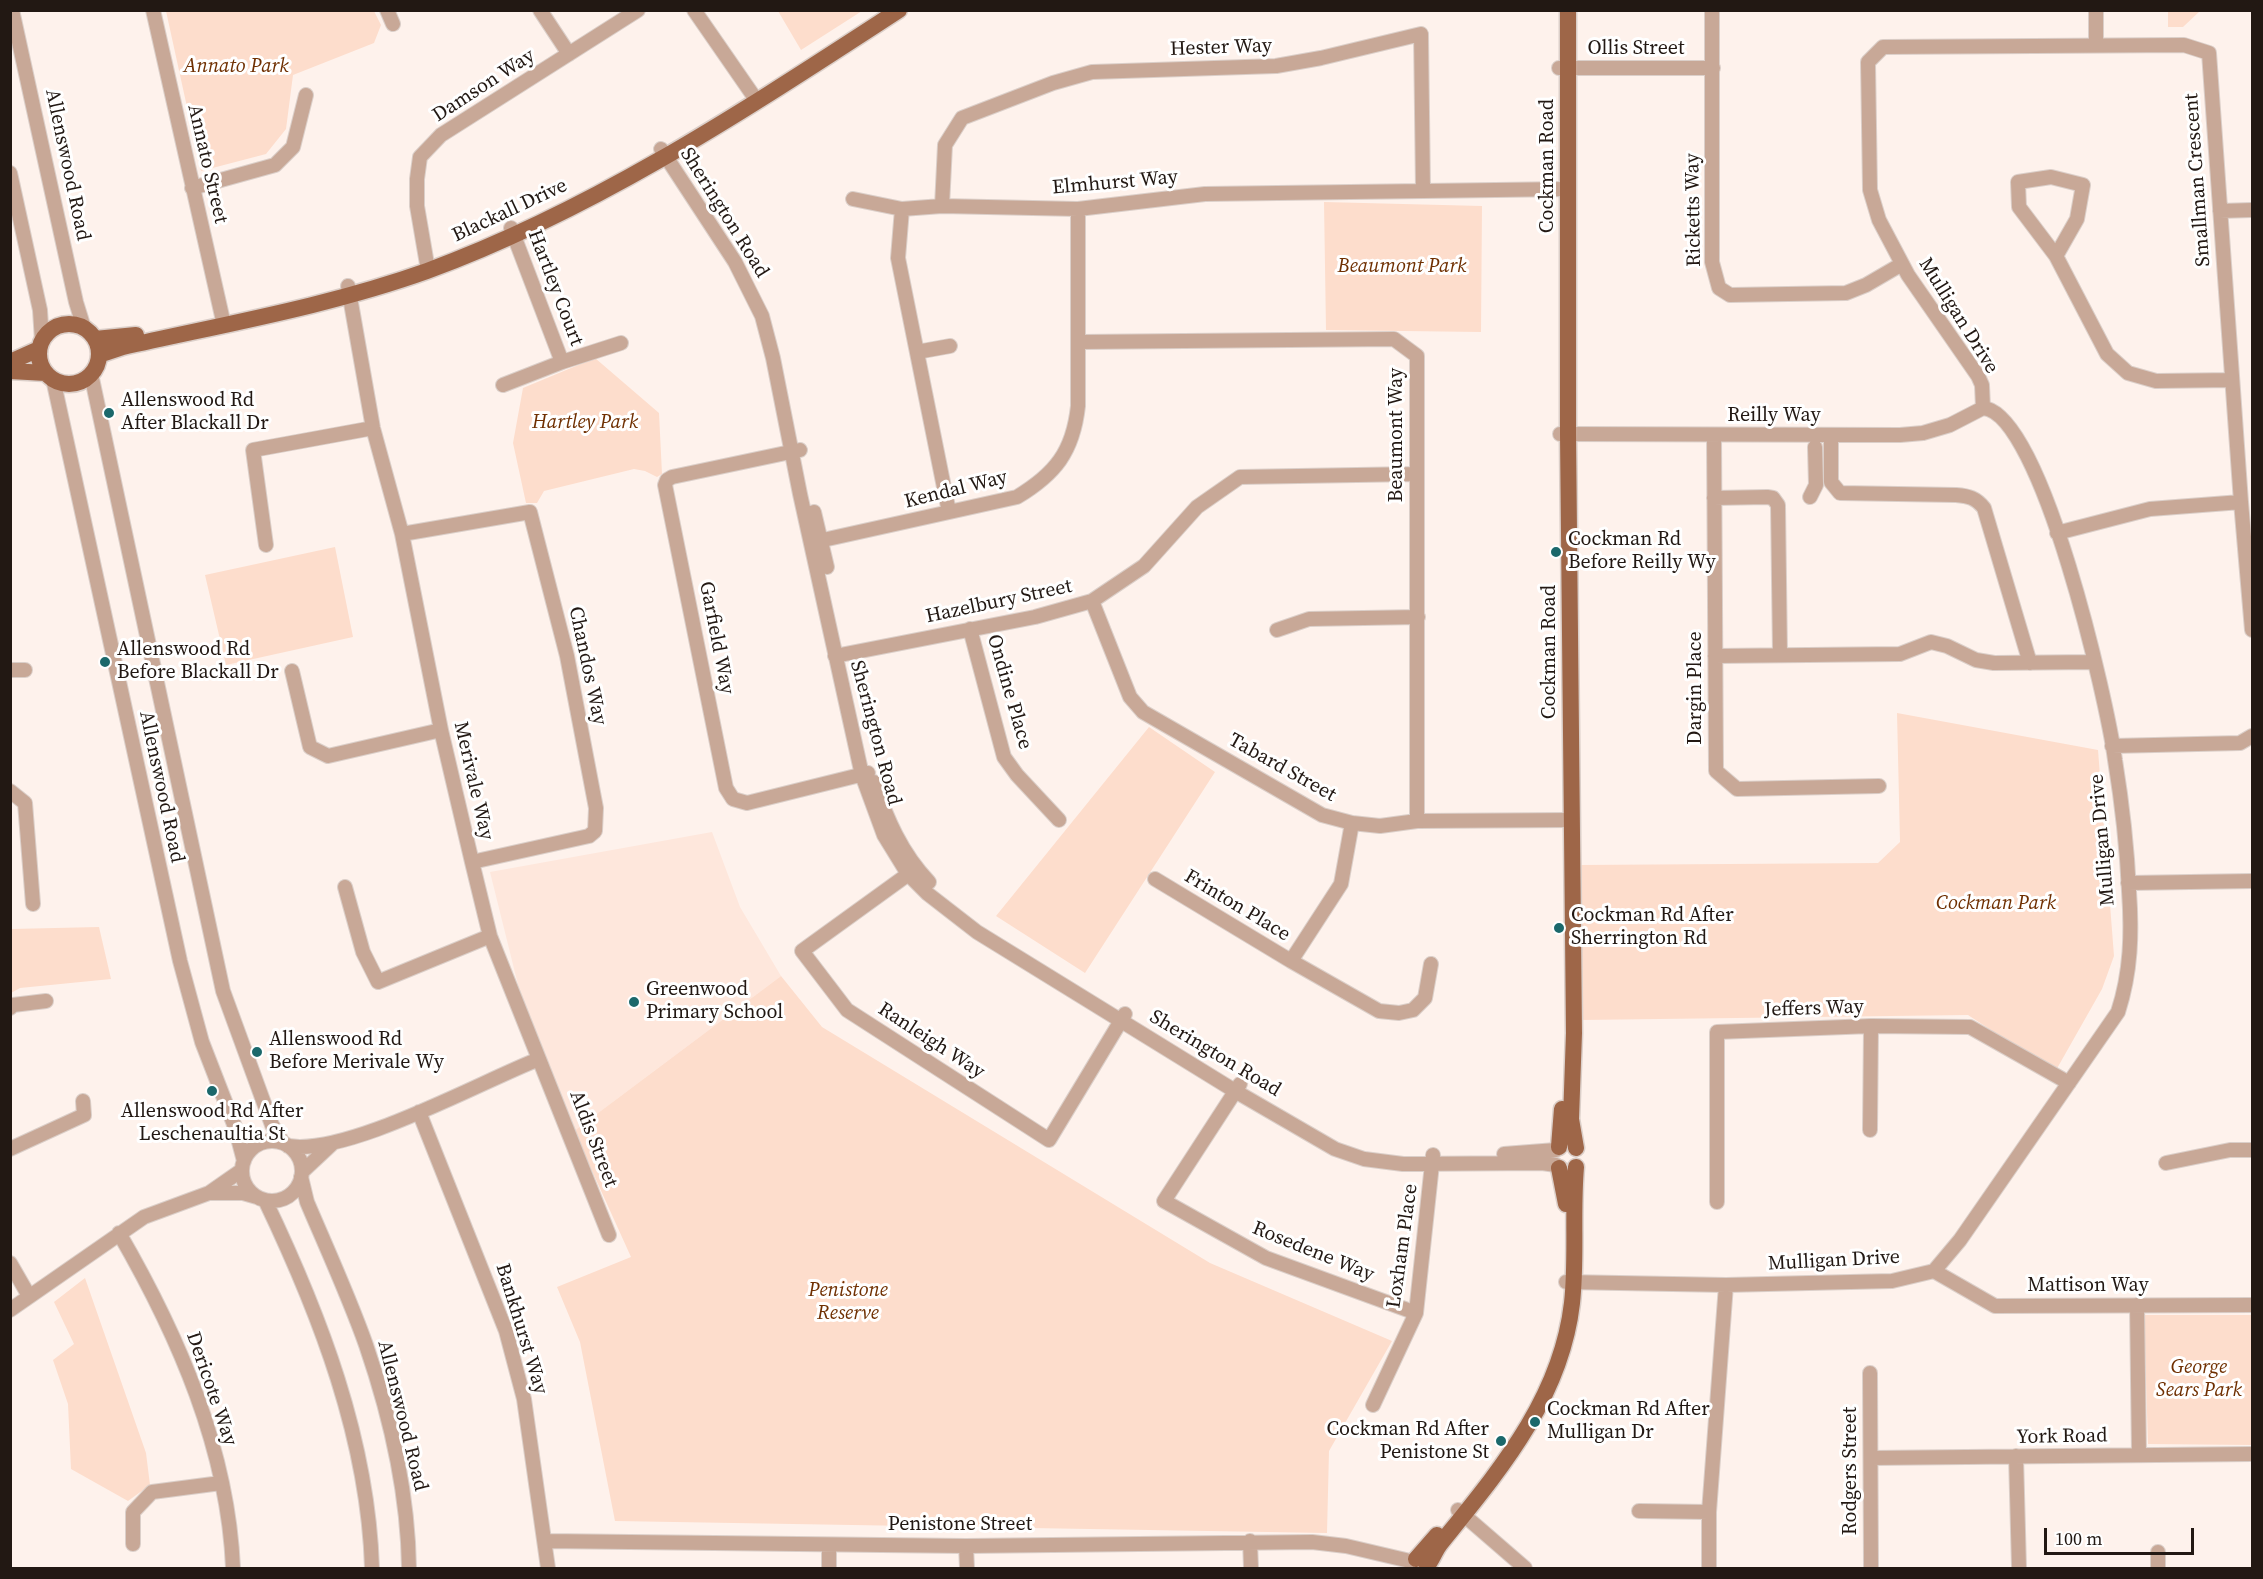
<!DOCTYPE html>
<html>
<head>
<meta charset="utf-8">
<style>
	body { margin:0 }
	#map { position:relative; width:2263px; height:1579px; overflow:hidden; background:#fef2ec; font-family:"Source Serif 4",serif }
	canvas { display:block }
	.frame { position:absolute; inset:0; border:12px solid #221813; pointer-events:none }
	.scale { position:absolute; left:2044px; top:1528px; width:150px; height:27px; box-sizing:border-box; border:3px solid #221813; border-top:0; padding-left:8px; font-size:18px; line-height:21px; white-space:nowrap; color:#221813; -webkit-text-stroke:4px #fff; paint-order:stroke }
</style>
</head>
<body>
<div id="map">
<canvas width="2263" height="1579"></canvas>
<div class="frame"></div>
<div class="scale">100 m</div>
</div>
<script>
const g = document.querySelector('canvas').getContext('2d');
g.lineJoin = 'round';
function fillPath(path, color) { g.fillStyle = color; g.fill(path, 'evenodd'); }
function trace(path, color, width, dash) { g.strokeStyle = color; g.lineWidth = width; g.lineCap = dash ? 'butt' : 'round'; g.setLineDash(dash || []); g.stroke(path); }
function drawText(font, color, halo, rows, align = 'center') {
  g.font = font + ' "Source Serif 4",serif'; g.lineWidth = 6; g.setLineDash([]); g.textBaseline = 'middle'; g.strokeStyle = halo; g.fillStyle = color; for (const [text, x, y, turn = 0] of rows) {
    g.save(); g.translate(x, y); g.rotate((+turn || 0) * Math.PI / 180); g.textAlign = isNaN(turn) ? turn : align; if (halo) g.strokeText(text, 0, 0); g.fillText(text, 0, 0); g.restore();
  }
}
fillPath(new Path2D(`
	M 712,832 L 740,907 L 781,976 L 574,1131 L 529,1029 L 490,872 Z`), '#fee7dc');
fillPath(new Path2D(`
	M 166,11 L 374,11 L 381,25 L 374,43 L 293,75 L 286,129 L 266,154 L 201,171 Z
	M 778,11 L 862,11 L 801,50 Z
	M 2168,11 L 2168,10 L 2200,11 L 2183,27 L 2168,27 Z
	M 1324,202 L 1482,206 L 1481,332 L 1326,330 Z
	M 595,358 L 659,413 L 662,474 L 657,477 L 645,471 L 634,469 L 544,491 L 537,503 L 526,503 L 513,443 L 523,388 Z
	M 335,547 L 353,637 L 226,665 L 205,575 Z
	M 1897,713 L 2098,750 L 2114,956 L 2102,989 L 2055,1072 L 1968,1015 L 1582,1020 L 1580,865 L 1878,863 L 1900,842 Z
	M 1149,727 L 1215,772 L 1085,973 L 996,916 Z
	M 99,927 L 111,979 L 20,988 L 11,993 L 11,929 Z
	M 781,976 L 822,1027 L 1210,1263 L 1392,1341 L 1329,1451 L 1327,1533 L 615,1521 L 580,1342 L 557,1287 L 631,1257 L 574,1131 Z
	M 85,1278 L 146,1453 L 150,1485 L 128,1501 L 71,1469 L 68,1404 L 53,1360 L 74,1344 L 54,1302 Z
	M 2144,1315 L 2252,1315 L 2252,1445 L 2148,1444 Z`), '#fdddcc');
const minor = new Path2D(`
	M 12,10 L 76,302 L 84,328
	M 153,10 L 224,325
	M 387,10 L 393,24
	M 540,10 L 569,54
	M 694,10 L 757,101
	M 1712,10 L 1712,262 L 1719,288 L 1730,295 L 1846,293 L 1866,285 L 1902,264
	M 2096,10 L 2096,45
	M 1559,68 L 1713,68
	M 661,149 L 735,262 L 762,316 L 773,358 L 800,494 L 862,775 L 884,835 L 908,874 L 928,894 L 977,932 L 1235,1091 L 1335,1149 L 1364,1159 L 1403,1164 L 1542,1163 L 1556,1165
	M 10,173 L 40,310 L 42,341
	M 192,188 L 275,165 L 293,147 L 306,95
	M 853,199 L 902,209
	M 942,206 L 945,145 L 962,118 L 1053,83 L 1092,72 L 1276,66 L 1321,58 L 1421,34 L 1423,191
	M 2220,211 L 2252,210
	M 511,228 L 562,362
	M 2056,256 L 2077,219 L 2083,185 L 2051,177 L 2018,182 L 2019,207 L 2056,256 L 2107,354 L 2128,373 L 2156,381 L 2232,380
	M 428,270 L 417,206 L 417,179 L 420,157 L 441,135 L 638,10
	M 1079,342 L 1394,339 L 1417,356 L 1417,821
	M 917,352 L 950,346
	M 91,374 L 223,991 L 272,1125 L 283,1143
	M 53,379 L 180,961 L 202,1042 L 235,1127 L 244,1161
	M 503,385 L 562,362 L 621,343
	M 1560,434 L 1900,435 L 1923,433 L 1950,425 L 1983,408
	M 1714,435 L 1716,771 L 1737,789 L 1879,786
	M 1831,435 L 1831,482 L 1840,493 L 1956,495 C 1969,496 1976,498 1984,508 L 2030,663
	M 800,450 L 672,477 L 667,480 L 665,485 L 726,788 L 733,799 L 747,803 L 868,773
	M 1810,497 L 1816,485 L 1815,447
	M 1714,498 L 1767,497 L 1773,498 L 1778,505 L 1780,655
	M 814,512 L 827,567
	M 949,512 L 898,258 L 902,209 L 942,206 L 1078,209 L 1205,194 L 1568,189
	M 2057,533 L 2150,509 L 2241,502
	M 402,534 L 530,512 L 567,656 L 596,808 L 595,831 L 589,836 L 472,862
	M 814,542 L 1017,497 C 1055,474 1073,452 1078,406 L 1078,209
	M 266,545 L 253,450 L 373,428
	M 1092,601 L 1130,697 L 1143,712 L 1322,815 L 1352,823 L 1380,826 L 1417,821 L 1572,820
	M 970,629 L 1004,757 L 1017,775 L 1059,820
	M 1277,630 L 1309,619 L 1418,617
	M 835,656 L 1035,617 L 1092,601 L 1144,566 L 1197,507 L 1240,477 L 1415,474
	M 1715,656 L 1900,654 L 1931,642 L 1947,646 L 1976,660 L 1994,663 L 2093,662
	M 10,670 L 25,670
	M 292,671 L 310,747 L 328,756 L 441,730
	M 2112,746 L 2240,743 L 2252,736
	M 874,782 C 887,819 901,853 929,882
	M 10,791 L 25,803 L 33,904
	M 914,870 L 802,951 L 847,1010 L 1049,1140 L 1125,1014
	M 1155,879 L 1291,961 L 1341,884 L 1352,823
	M 2128,883 L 2252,881
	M 345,887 L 363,952 L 378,982 L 490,936
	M 1291,961 L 1379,1011 L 1399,1013 L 1413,1010 L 1425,998 L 1431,964
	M 10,1008 L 13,1005 L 46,1001
	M 539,1059 L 609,1235
	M 1240,1084 L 1164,1201 L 1266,1258 L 1416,1313
	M 419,1112 L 506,1331 L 524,1399 L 548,1568
	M 1870,1130 L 1871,1026
	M242 1171a30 30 0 1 1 60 0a30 30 0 1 1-60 0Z
	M 288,1146 C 347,1156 480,1082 539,1059 L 490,936 L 472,862 L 441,730 L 402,534 L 373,428 L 348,286
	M 10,1149 L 84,1115 L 83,1101
	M 1504,1154 L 1556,1150
	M 2166,1163 L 2230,1150 L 2252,1150
	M 302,1172 L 333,1143
	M 301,1177 L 307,1202 C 327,1249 349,1297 366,1345 C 390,1415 408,1495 409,1568
	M 209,1193 L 243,1193 L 257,1197
	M 265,1200 C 320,1315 368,1439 372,1568
	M 1717,1202 L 1717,1032 L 1871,1026 L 1970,1027 L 2069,1083
	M 119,1233 C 178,1335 228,1449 233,1568
	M 10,1263 L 29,1296
	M 1934,1271 L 1995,1306 L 2252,1305
	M 1566,1282 L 1726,1285 L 1892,1281 L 1934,1271 L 1960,1240 L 2118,1012 C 2131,972 2132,933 2129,891 C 2127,848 2122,803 2115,760 C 2108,705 2042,412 1983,408 L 1982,385 L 1978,376 L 1908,275 L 1879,220 L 1870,190 L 1868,62 L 1883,47 L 2184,45 L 2209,53 L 2241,502 L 2252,630
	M 2137,1305 L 2139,1455
	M 10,1310 L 144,1217 L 209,1193 L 242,1170
	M 1870,1373 L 1871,1568
	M 1373,1405 L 1416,1313 L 1433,1155
	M 2016,1456 L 2019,1568
	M 1871,1458 L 2252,1454
	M 1458,1510 L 1525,1568
	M 1639,1511 L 1709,1512
	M 546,1541 L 966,1546 L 1312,1542 L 1346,1546 L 1410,1561
	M 1250,1541 L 1251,1568
	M 133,1544 L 133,1512 L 152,1492 L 221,1483
	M 829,1545 L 829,1568
	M 966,1546 L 967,1568
	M 2158,1552 L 2158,1568
	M 1709,1568 L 1709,1512 L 1726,1285`);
const major = new Path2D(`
	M 1568,10 L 1568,434 L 1574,1033 L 1571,1119 L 1576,1148
	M39 354a30 30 0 1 1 60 0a30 30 0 1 1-60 0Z
	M 95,339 L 136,335
	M 99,355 L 123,347 C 225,324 329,306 427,271 C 596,209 748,108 899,10
	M 10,362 L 39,349
	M 10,371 L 46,373
	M 1559,1147 L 1562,1109
	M 1559,1168 L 1566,1204
	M 1416,1559 L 1437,1535
	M 1427,1566 C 1433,1559 1435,1550 1441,1543 C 1499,1471 1561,1399 1572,1303 C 1577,1258 1572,1213 1576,1167`);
trace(minor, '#dbcfc9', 16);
trace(major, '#dbcfc9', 19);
trace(minor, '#c8a897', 14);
trace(major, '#9e6648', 16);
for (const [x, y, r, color] of [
	[109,413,6,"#1b686b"],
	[1556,552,6,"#1b686b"],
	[105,662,6,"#1b686b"],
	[1559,928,6,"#1b686b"],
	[634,1002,6,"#1b686b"],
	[257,1052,6,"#1b686b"],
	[212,1091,6,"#1b686b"],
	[1535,1422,6,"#1b686b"],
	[1501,1441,6,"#1b686b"]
]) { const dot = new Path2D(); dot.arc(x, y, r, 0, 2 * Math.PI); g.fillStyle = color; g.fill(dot); trace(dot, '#fff', 2); }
drawText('20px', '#221813', '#fff', [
	["Hester Way",1221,48,-2],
	["Ollis Street",1636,49],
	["Damson Way",484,86,-33],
	["Annato Street",207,164,77],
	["Allenswood Road",67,165,78],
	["Cockman Road",1548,166,-90],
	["Smallman Crescent",2198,180,-94],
	["Elmhurst Way",1115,183,-5],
	["Ricketts Way",1694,210,-91],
	["Blackall Drive",510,211,-25],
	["Sherington Road",724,213,58],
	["Hartley Court",555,288,69],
	["Mulligan Drive",1958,316,58],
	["Reilly Way",1774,416],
	["Beaumont Way",1397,435,-90],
	["Kendal Way",956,490,-14],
	["Hazelbury Street",999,602,-12],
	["Garfield Way",716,638,79],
	["Cockman Road",1550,652,-90],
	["Chandos Way",587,666,78],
	["Dargin Place",1696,688,-90],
	["Ondine Place",1009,692,74],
	["Sherington Road",875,733,75],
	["Tabard Street",1282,768,29],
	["Merivale Way",473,781,77],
	["Allenswood Road",161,787,78],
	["Mulligan Drive",2103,840,-95],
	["Frinton Place",1237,906,31],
	["Jeffers Way",1814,1009,-2],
	["Ranleigh Way",931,1041,33],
	["Sherington Road",1215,1054,31],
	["Aldis Street",593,1139,69],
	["Loxham Place",1403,1246,-82],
	["Rosedene Way",1313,1252,22],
	["Mulligan Drive",1834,1261,-3],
	["Mattison Way",2088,1286],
	["Bankhurst Way",521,1329,73],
	["Dericote Way",211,1389,71],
	["Allenswood Road",402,1416,76],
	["York Road",2062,1437,-1],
	["Rodgers Street",1851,1471,-90],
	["Penistone Street",960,1525]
]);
drawText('italic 20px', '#6f2f01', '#fff', [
	["Annato Park",236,67],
	["Beaumont Park",1402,267],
	["Hartley Park",585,423],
	["Cockman Park",1996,904],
	["Penistone",848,1291],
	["Reserve",848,1314],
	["George",2199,1368],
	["Sears Park",2199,1391]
]);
drawText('20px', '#221813', '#fff', [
	["Allenswood Rd",121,401],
	["After Blackall Dr",121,424],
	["Cockman Rd",1568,540],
	["Before Reilly Wy",1568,563],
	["Allenswood Rd",117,650],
	["Before Blackall Dr",117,673],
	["Cockman Rd After",1571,916],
	["Sherrington Rd",1571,939],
	["Greenwood",646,990],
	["Primary School",646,1013],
	["Allenswood Rd",269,1040],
	["Before Merivale Wy",269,1063],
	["Allenswood Rd After",212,1112,"center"],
	["Leschenaultia St",212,1135,"center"],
	["Cockman Rd After",1547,1410],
	["Mulligan Dr",1547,1433],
	["Cockman Rd After",1489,1430,"right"],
	["Penistone St",1489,1453,"right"]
], 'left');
</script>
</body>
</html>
